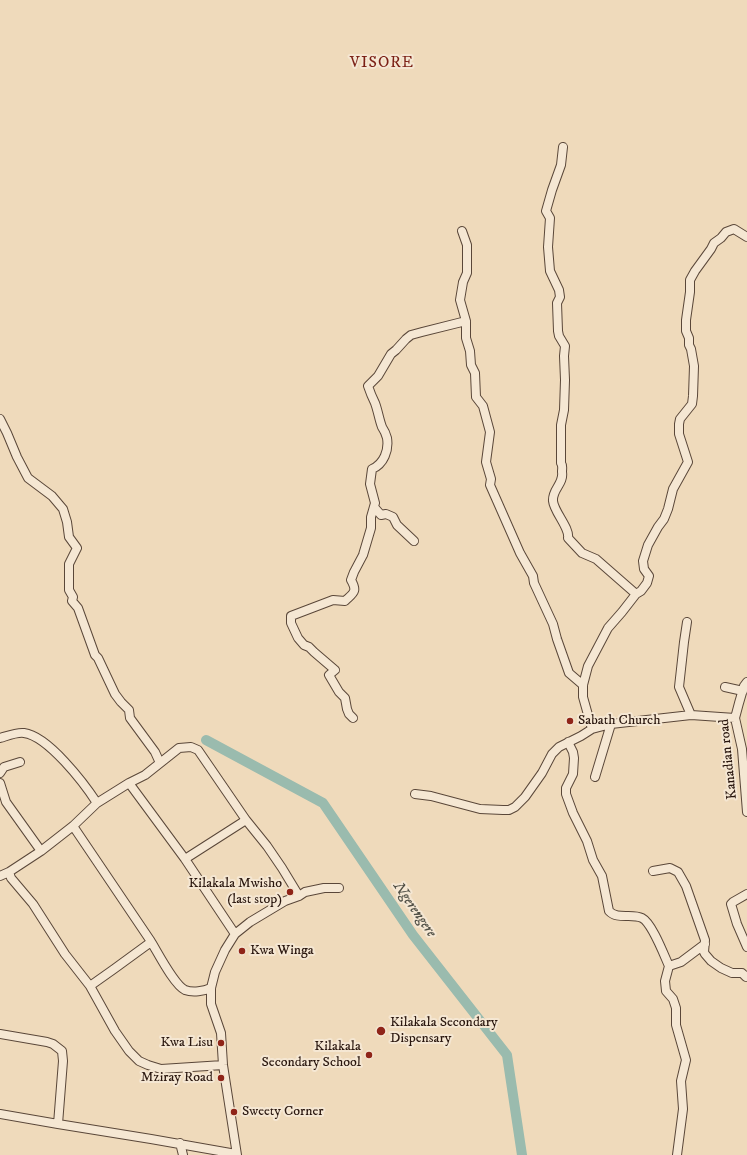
<!DOCTYPE html>
<html>
<head>
<meta charset="utf-8">
<style>
	body { margin:0 }
	canvas { display:block; background:#efdabb }
</style>
</head>
<body>
<canvas width="747" height="1155"></canvas>
<script>
const g = document.querySelector('canvas').getContext('2d');
g.lineJoin = 'round';
function trace(path, color, width, dash) { g.strokeStyle = color; g.lineWidth = width; g.lineCap = dash ? 'butt' : 'round'; g.setLineDash(dash || []); g.stroke(path); }
function drawText(font, color, halo, rows, align = 'center') {
  g.font = font + ' "IM FELL DW Pica",serif'; g.lineWidth = 4; g.setLineDash([]); g.textBaseline = 'middle'; g.strokeStyle = halo; g.fillStyle = color; for (const [text, x, y, turn = 0] of rows) {
    g.save(); g.translate(x, y); g.rotate((+turn || 0) * Math.PI / 180); g.textAlign = isNaN(turn) ? turn : align; if (halo) g.strokeText(text, 0, 0); g.fillText(text, 0, 0); g.restore();
  }
}
trace(new Path2D(`
	M 206,740 L 323,803 L 413,935 L 507,1055 L 522,1155`), '#9abbae', 10);
const minor = new Path2D(`
	M 563,147 L 561,165 L 552,190 L 546,211 L 550,218 L 548,247 L 550,271 L 559,290 L 560,297 L 557,303 L 558,331 L 559,336 L 565,346 L 564,356 L 565,380 L 564,410 L 561,425 L 561,463 C 563,466 562,468 562,472 C 564,484 552,489 553,501 C 554,512 570,528 568,538 L 582,553 L 596,559 L 636,594
	M 462,231 L 467,245 L 467,273 L 463,282 L 460,300 L 466,321 L 466,338 L 470,351 L 471,365 L 475,373 L 476,397 L 483,406 L 490,432 L 486,462 L 491,479 L 490,485 L 520,553 L 533,576 L 534,583 L 553,624 L 557,639 L 569,673 L 583,685
	M 0,419 L 7,433 L 17,457 L 28,478 L 52,496 L 63,509 L 67,522 L 69,537 L 77,548 L 69,564 L 69,590 L 73,597 L 72,601 L 78,608 L 95,655 L 98,658 L 115,694 L 121,702 L 129,710 L 130,718 L 155,752 L 160,763
	M 374,507 L 381,515 L 386,514 L 393,517 L 397,525 L 414,541
	M 687,622 L 684,642 L 679,687 L 691,715
	M 747,682 L 744,686 L 739,703 L 735,718 L 742,749 L 747,812
	M 725,687 L 743,691
	M 353,718 L 349,714 L 347,709 L 345,698 L 339,692 L 329,675 L 335,670 L 314,652 L 309,647 L 304,645 L 298,638 L 291,623 L 291,616 L 333,600 L 345,601 C 353,593 358,592 351,580 L 354,572 L 363,555 L 371,528 L 371,517 L 375,503 L 370,484 L 372,469 C 384,464 389,450 387,438 C 386,434 384,430 382,427 C 379,419 378,411 375,403 C 372,397 370,392 368,386 L 378,376 L 391,354 L 396,350 L 406,339 L 411,335 L 422,332 L 466,321
	M 592,729 L 583,697 L 583,685 L 588,666 L 608,628 L 622,612 L 636,594 L 641,591 L 647,583 L 649,576 L 644,569 L 643,561 L 648,545 L 658,527 L 664,519 L 668,509 L 673,489 L 688,462 L 679,434 L 679,424 L 680,419 L 692,404 L 693,396 L 694,366 L 691,349 L 689,345 L 689,338 L 686,331 L 686,320 L 690,292 L 690,280 L 695,271 L 711,249 L 714,243 L 721,238 L 726,232 L 734,229 L 747,237
	M 0,738 C 7,736 17,732 24,733 C 48,736 84,783 97,803
	M 568,742 L 573,752 L 574,758 L 573,774 L 566,788 L 566,794 L 573,813 L 587,841 L 593,860 L 602,876 L 609,911 C 617,920 632,913 642,918 C 652,923 664,955 669,966
	M 0,773 L 4,767 L 20,762
	M 595,777 L 611,724
	M 0,783 L 6,802 L 41,851
	M 129,783 L 185,859 L 235,934
	M 415,794 L 431,796 L 480,809 L 503,810 L 509,810 L 515,807 L 525,797 L 542,773 L 552,754 L 559,747 L 581,736 L 592,729 L 611,724 L 691,715 L 735,718
	M 73,826 C 99,864 124,902 150,940 C 157,951 174,985 185,990 C 193,993 204,991 211,988
	M 185,859 L 246,820
	M 653,871 L 670,868 L 678,872 L 686,886 L 705,940 L 704,952 L 705,954 L 711,961 L 721,968 L 732,973 L 742,973 L 746,977 L 747,976
	M 0,876 L 9,872
	M 747,894 L 733,902 L 731,904 L 737,924 L 747,947
	M 90,986 L 114,969 L 151,942
	M 0,1034 L 47,1042 L 53,1044 L 62,1051 L 63,1061 L 58,1124
	M 223,1065 L 161,1069 L 148,1065 L 139,1061 L 129,1051 L 115,1031 L 90,986 L 65,954 L 33,904 L 11,878 L 9,872 L 41,851 L 73,826 L 97,803 L 129,783 L 145,775 L 179,748 L 191,747 L 198,750 L 246,820 L 267,846 L 282,868 L 299,896
	M 0,1114 L 58,1124 L 151,1139 L 236,1154
	M 180,1143 L 183,1155
	M 237,1155 L 223,1065 L 221,1033 L 211,1004 L 211,988 L 215,972 L 225,950 L 235,934 L 250,922 L 285,901 L 299,896 L 305,892 L 324,888 L 339,888
	M 677,1155 L 683,1109 L 681,1081 L 686,1060 L 676,1025 L 676,1008 L 673,999 L 666,991 L 665,981 L 669,966 L 681,962 L 705,944`);
trace(minor, '#5a4739', 10);
trace(minor, '#f5e7d3', 8);
for (const [x, y, r, color] of [
	[570,721,4,"#8f2418"],
	[290,892,4,"#8f2418"],
	[242,951,4,"#8f2418"],
	[381,1031,5,"#8f2418"],
	[221,1043,4,"#8f2418"],
	[369,1055,4,"#8f2418"],
	[221,1078,4,"#8f2418"],
	[234,1112,4,"#8f2418"]
]) { const dot = new Path2D(); dot.arc(x, y, r, 0, 2 * Math.PI); g.fillStyle = color; g.fill(dot); trace(dot, '#f5e7d3', 1.5); }
drawText('14px', '#29160e', '#f5e7d3', [
	["Sabath Church",578,721],
	["Kilakala Mwisho",282,884,"right"],
	["(last stop)",282,900,"right"],
	["Kwa Winga",250,951],
	["Kilakala Secondary",390,1023],
	["Dispensary",390,1039],
	["Kwa Lisu",213,1043,"right"],
	["Kilakala",361,1047,"right"],
	["Secondary School",361,1063,"right"],
	["Mziray Road",213,1078,"right"],
	["Sweety Corner",242,1112]
], 'left');
drawText('14px', '#29160e', '#f5e7d3', [
	["Kanadian road",729,759,-96]
]);
drawText('italic 15px', '#515046', '#f5e7d3', [
	["Ngerengere",414,910,55]
]);
g.letterSpacing = '1px';
drawText('16px', '#7a1f14', '#f5e7d3', [
	["VISORE",382,64]
]);
g.letterSpacing = '0px';
</script>
</body>
</html>
